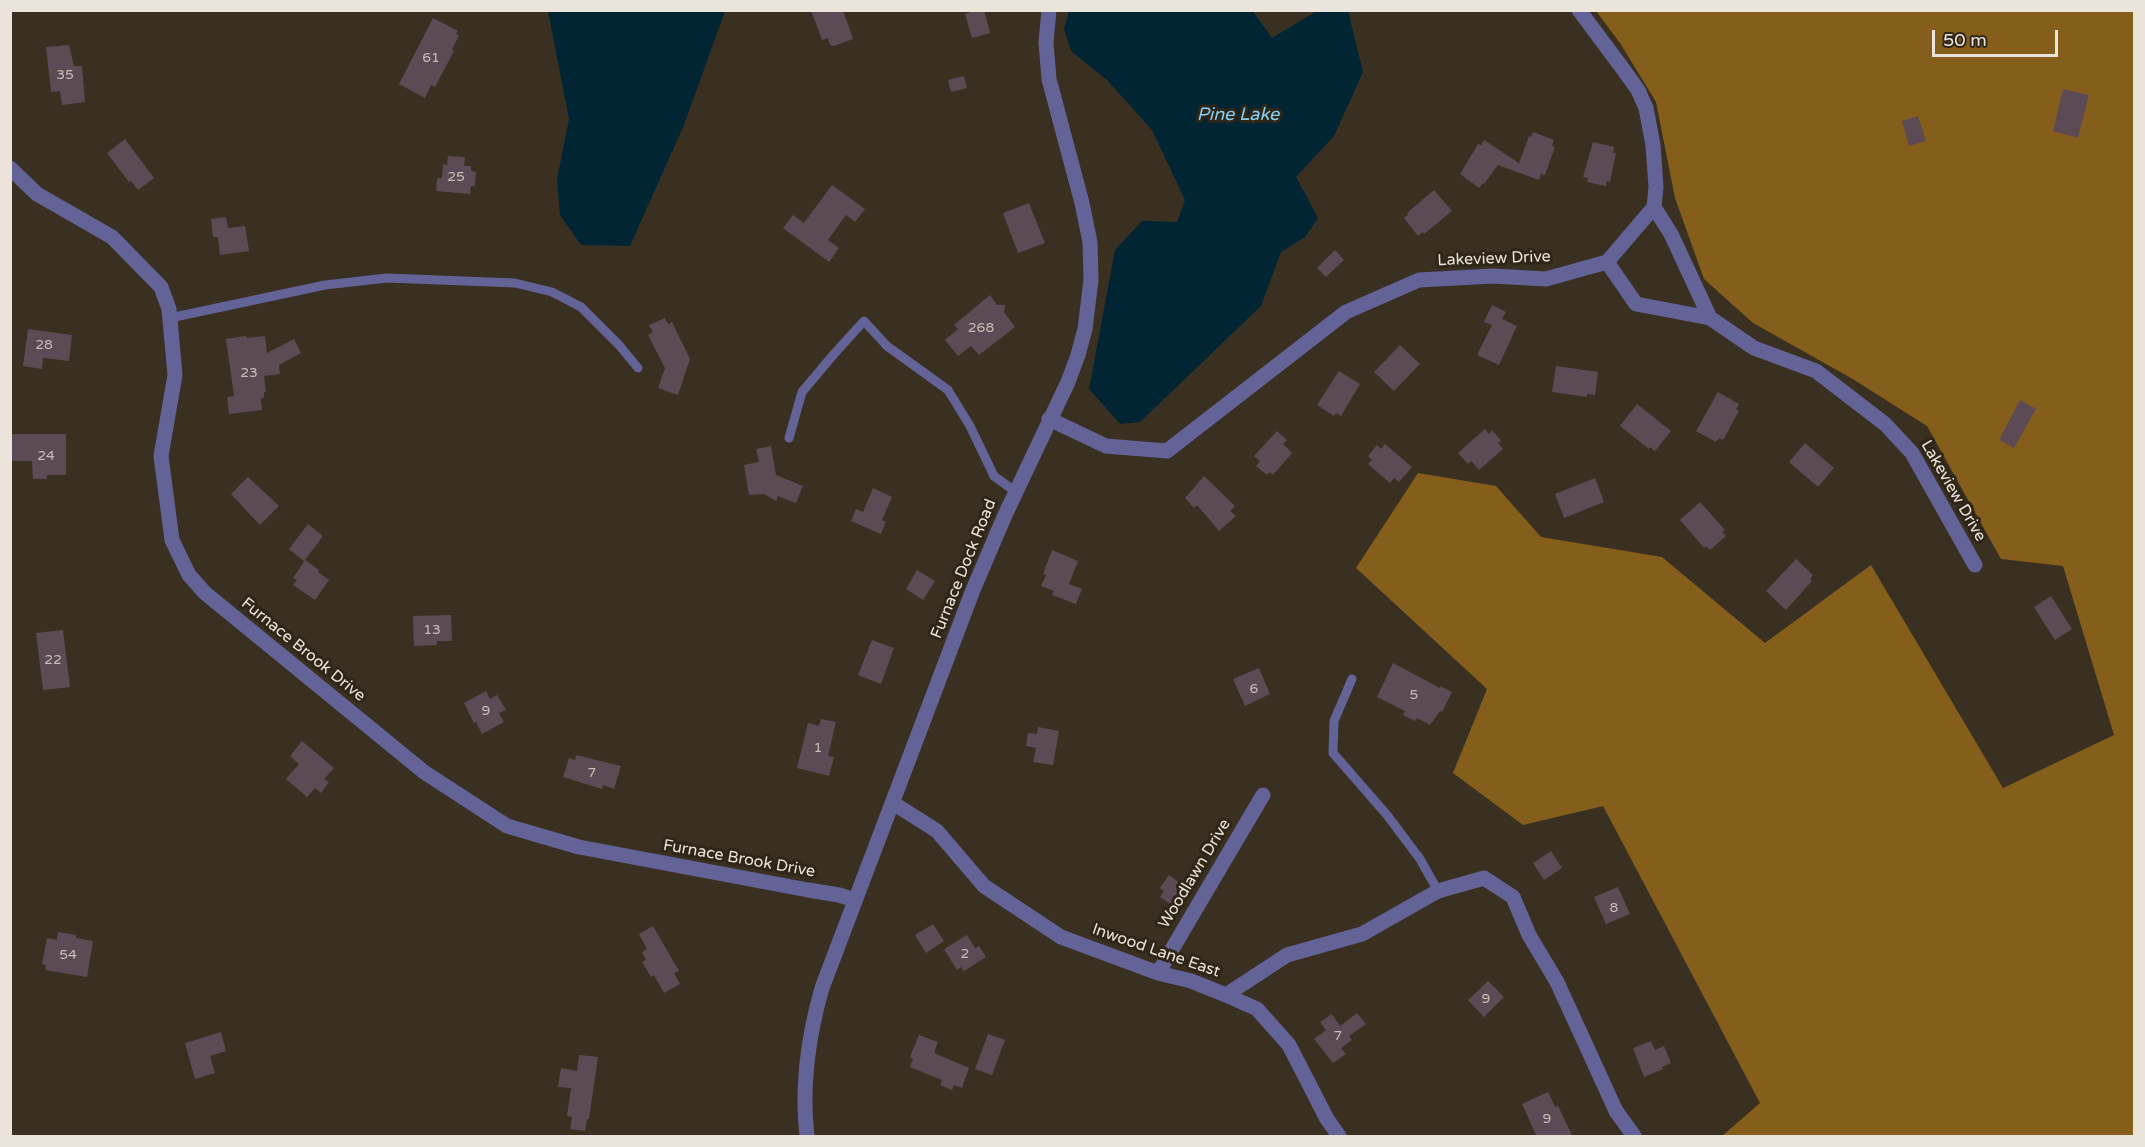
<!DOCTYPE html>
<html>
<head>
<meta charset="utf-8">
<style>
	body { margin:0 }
	#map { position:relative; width:2145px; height:1147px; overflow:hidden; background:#393022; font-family:"Varela Round",sans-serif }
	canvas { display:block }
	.frame { position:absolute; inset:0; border:12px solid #eae4db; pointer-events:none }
	.scale { position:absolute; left:1932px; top:30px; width:126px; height:27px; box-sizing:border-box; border:3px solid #eae4db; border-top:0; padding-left:8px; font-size:18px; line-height:21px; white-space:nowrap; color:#eae4db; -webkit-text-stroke:4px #2f2618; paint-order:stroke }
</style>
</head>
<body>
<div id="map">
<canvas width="2145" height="1147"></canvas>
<div class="frame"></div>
<div class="scale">50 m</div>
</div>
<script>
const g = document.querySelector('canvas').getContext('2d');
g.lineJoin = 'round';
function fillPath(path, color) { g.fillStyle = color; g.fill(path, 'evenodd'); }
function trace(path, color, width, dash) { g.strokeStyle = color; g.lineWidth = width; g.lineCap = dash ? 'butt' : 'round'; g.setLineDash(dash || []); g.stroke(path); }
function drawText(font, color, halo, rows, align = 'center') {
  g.font = font + ' "Varela Round",sans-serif'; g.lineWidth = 6; g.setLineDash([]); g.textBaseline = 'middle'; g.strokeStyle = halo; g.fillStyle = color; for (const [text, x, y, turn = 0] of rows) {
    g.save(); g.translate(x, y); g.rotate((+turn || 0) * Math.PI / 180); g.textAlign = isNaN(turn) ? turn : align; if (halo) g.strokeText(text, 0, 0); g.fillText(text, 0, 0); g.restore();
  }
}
fillPath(new Path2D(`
	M 1596,11 L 2134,11 L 2134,1136 L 1722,1136 L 1760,1103 L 1603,806 L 1523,825 L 1453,773 L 1487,689 L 1356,568 L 1418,473 L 1496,486 L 1541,537 L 1662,557 L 1765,643 L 1871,565 L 2003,788 L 2114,735 L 2063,566 L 2001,559 L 1927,426 L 1851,378 L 1753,323 L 1704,279 L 1675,198 L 1656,102 L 1620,43 Z`), '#845e1a');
fillPath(new Path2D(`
	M 1252,10 L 1272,38 L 1317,11 L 1348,11 L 1363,72 L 1334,136 L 1296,177 L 1318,218 L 1305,237 L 1281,252 L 1261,306 L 1140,422 L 1120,424 L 1089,389 L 1115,250 L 1142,221 L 1177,222 L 1185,200 L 1152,130 L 1107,80 L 1071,51 L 1064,29 L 1069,11 Z
	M 548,11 L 725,11 L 684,125 L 630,246 L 581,245 L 560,215 L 557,179 L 569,119 Z`), '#022533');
fillPath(new Path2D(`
	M 811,10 L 843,10 L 853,39 L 834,46 L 830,45 L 828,38 L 822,40 Z
	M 977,10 L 984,10 L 990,33 L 972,38 L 965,14 Z
	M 433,18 L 458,31 L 456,34 L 459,35 L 452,50 L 454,51 L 435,87 L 431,85 L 425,98 L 399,84 Z
	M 69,45 L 74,66 L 82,66 L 85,102 L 62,105 L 60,91 L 51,92 L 46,47 Z
	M 964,76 L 967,88 L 951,92 L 948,80 Z
	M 2063,89 L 2089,95 L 2078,138 L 2053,131 Z
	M 1918,116 L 1926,141 L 1909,146 L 1902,121 Z
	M 1533,132 L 1554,140 L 1552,146 L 1555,147 L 1545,175 L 1541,174 L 1539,180 L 1498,165 L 1484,184 L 1483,183 L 1479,188 L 1460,174 L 1478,144 L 1481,145 L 1484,140 L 1519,163 L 1529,136 L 1531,137 Z
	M 125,139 L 154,178 L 138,190 L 131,181 L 129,182 L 107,153 Z
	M 1593,142 L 1614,147 L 1613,153 L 1616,153 L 1610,182 L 1607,181 L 1606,186 L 1587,182 L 1588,178 L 1583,177 Z
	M 448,156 L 465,157 L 464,166 L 471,166 L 471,171 L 476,172 L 475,186 L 471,186 L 470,194 L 436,191 L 437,178 L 442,178 L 443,164 L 447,165 Z
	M 832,185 L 865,209 L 855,222 L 846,215 L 828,240 L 839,248 L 829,262 L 783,228 L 793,215 L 804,223 Z
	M 1434,190 L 1452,211 L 1424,234 L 1423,232 L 1418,236 L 1404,218 L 1408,215 L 1407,213 Z
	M 1029,203 L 1045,243 L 1018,253 L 1003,213 Z
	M 226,217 L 228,228 L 245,226 L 249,251 L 220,255 L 218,237 L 213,237 L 211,219 Z
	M 1335,250 L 1344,260 L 1326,277 L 1317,268 Z
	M 990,295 L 997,305 L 1005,305 L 1004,312 L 1015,327 L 979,355 L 971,346 L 958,356 L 945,340 L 958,329 L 954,325 Z
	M 1492,305 L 1506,312 L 1502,319 L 1517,326 L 1499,365 L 1477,355 L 1492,325 L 1484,322 Z
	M 665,318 L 668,324 L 672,322 L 690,359 L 678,395 L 658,388 L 665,368 L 648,335 L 653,332 L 649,325 Z
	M 28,329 L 72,335 L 69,361 L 43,358 L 42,369 L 23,366 Z
	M 246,336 L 247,338 L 265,336 L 267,353 L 294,339 L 301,353 L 279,365 L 280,374 L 264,376 L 266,392 L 264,392 L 264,398 L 261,398 L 262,410 L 229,414 L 227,397 L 234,396 L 226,339 Z
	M 1400,345 L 1420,364 L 1394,391 L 1374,372 Z
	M 1556,366 L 1598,372 L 1595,395 L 1587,394 L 1587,397 L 1552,392 Z
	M 1339,371 L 1360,384 L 1341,416 L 1336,413 L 1334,416 L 1317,405 Z
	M 1718,392 L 1739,404 L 1736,409 L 1739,411 L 1723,440 L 1719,438 L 1716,442 L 1696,431 Z
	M 2020,400 L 2036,409 L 2014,448 L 1999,440 Z
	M 1637,404 L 1671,431 L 1655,451 L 1650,447 L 1649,449 L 1620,426 Z
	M 1485,429 L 1489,434 L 1492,430 L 1501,441 L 1498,443 L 1503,449 L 1479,470 L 1471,461 L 1468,464 L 1458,453 Z
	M 1277,431 L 1287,440 L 1283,444 L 1292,453 L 1273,475 L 1270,472 L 1267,475 L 1256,466 L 1260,461 L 1254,456 Z
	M 10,434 L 66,434 L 66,475 L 47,475 L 47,479 L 33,479 L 32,461 L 10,461 Z
	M 1805,443 L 1834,468 L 1818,487 L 1789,462 Z
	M 1385,444 L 1412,467 L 1399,482 L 1394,478 L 1390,483 L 1368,464 L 1372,460 L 1368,456 L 1377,445 L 1381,449 Z
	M 771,446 L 776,475 L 803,486 L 796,503 L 778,496 L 776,501 L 764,494 L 749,495 L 744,465 L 759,462 L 756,449 Z
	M 1204,476 L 1235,506 L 1230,511 L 1236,516 L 1219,531 L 1197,505 L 1194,508 L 1185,498 Z
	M 248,477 L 279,506 L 260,525 L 231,494 Z
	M 1595,478 L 1604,502 L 1564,518 L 1555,494 Z
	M 873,488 L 892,497 L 882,520 L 886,522 L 881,534 L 851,521 L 856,509 L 863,512 Z
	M 1700,502 L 1725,530 L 1722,532 L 1726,536 L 1710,550 L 1706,546 L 1704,548 L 1680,520 Z
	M 308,524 L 323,536 L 304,561 L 289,549 Z
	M 1052,550 L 1078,561 L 1069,584 L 1082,589 L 1076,604 L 1052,595 L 1054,591 L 1041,586 L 1046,575 L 1043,574 Z
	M 1796,559 L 1813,575 L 1810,579 L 1812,581 L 1786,610 L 1766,591 Z
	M 305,560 L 319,570 L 318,572 L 329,580 L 315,600 L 293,585 L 297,580 L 293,578 Z
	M 917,570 L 935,581 L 923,600 L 906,589 Z
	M 2051,596 L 2072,629 L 2055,640 L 2034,607 Z
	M 451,615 L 452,641 L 437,641 L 437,645 L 414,646 L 413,616 Z
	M 63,630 L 70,687 L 43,690 L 36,633 Z
	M 872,640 L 894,648 L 881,684 L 858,675 Z
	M 1393,663 L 1440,688 L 1440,686 L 1452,692 L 1442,712 L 1440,711 L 1430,725 L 1417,718 L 1415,721 L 1403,715 L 1405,711 L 1377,697 Z
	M 1259,668 L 1270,694 L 1245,706 L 1233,679 Z
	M 486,691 L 490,699 L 497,695 L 506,710 L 499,713 L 504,722 L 482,734 L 476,722 L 474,723 L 464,703 Z
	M 821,719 L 836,722 L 828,756 L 834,757 L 829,776 L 797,768 L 808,723 L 819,726 Z
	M 1038,727 L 1059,731 L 1053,765 L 1033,762 L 1036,748 L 1026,746 L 1028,733 L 1037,734 Z
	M 302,741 L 334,768 L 324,779 L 329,782 L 321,793 L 315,788 L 307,797 L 286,779 L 299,764 L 290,756 Z
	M 576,755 L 621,766 L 614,789 L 603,785 L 602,789 L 563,777 L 569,758 L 575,760 Z
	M 1551,851 L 1562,868 L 1544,880 L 1533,863 Z
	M 1169,875 L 1189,890 L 1179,903 L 1175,901 L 1172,905 L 1160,897 L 1164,891 L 1160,888 Z
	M 1618,887 L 1630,914 L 1606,924 L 1594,897 Z
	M 933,924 L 944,941 L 926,953 L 915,935 Z
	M 653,926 L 679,971 L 674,973 L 680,984 L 664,993 L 654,975 L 651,977 L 642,962 L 646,960 L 642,952 L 647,949 L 639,934 Z
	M 58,932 L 76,935 L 76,938 L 93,941 L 87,977 L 45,970 L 46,965 L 42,964 L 47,938 L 57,940 Z
	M 967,935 L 975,948 L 979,946 L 986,957 L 964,971 L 961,967 L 957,970 L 944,949 Z
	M 1488,981 L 1504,997 L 1484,1017 L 1468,1000 Z
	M 1357,1013 L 1366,1024 L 1349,1036 L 1352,1040 L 1341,1048 L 1346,1054 L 1333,1063 L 1314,1039 L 1326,1030 L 1320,1022 L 1332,1014 L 1340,1026 Z
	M 221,1032 L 226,1051 L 210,1056 L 215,1073 L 195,1079 L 185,1043 Z
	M 988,1034 L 1005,1040 L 992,1075 L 975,1069 Z
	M 919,1035 L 938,1042 L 934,1053 L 969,1068 L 962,1088 L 954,1085 L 952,1090 L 940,1085 L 942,1080 L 910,1067 L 913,1059 L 910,1057 Z
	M 1651,1041 L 1655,1050 L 1664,1046 L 1671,1063 L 1662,1067 L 1663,1069 L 1644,1077 L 1633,1048 Z
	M 579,1055 L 598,1057 L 589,1119 L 587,1119 L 585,1131 L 570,1129 L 572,1117 L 567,1116 L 571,1088 L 558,1087 L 561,1068 L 577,1071 Z
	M 1548,1092 L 1555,1107 L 1558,1106 L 1573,1137 L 1537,1137 L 1522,1104 Z`), '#5c4b54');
trace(new Path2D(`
	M 170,318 L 325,285 L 387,278 L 515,283 L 552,292 L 581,307 L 619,345 L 638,368
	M 789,438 L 802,392 L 834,354 L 864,321 L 887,346 L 948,390 L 970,426 L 994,476 L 1016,492
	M 1352,679 L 1334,721 L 1333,753 L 1387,815 L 1420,859 L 1438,891`), '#636397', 9);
trace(new Path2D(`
	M 1579,10 L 1623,69 L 1638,90 L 1646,108 L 1653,145 L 1656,187 L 1654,207 L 1671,234 L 1710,318
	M 10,168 L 37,194 L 112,237 L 161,287 L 169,309 L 175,375 L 161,456 L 172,540 L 189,575 L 205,593 L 424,772 L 507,826 L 579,847 L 808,890 L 839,895 L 855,900
	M 1607,262 L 1654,207
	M 1049,419 L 1106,446 L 1167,451 L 1346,312 L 1419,280 L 1493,276 L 1546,279 L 1607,262 L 1636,304 L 1710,318 L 1754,348 L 1816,371 L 1885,424 L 1912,453 L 1975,565
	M 893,803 L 937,831 L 984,886 L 1061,937 L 1158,973 L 1191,981 L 1226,995 L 1287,955 L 1362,934 L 1438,891 L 1484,878 L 1513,897 L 1529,935 L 1557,982 L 1616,1111 L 1634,1136
	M 1158,973 L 1263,795
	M 1226,995 L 1257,1009 L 1289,1045 L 1327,1119 L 1339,1136`), '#636397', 15);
trace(new Path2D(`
	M 807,1136 C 801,1085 808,1037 822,988 L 973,590 L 1005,515 L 1068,382 L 1078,355 L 1085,329 L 1091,280 L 1090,242 L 1082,203 L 1049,79 L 1046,43 L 1049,10`), '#636397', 15);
drawText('14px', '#c6beb9', null, [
	["61",431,58],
	["35",65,75],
	["25",456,177],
	["268",981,328],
	["28",44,345],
	["23",249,373],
	["24",46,456],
	["13",432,630],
	["22",53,660],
	["6",1254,689],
	["5",1414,695],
	["9",486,711],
	["1",818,748],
	["7",592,773],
	["8",1614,908],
	["2",965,954],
	["54",68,955],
	["9",1486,999],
	["7",1338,1036],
	["9",1547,1119]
]);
drawText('16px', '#eae4db', '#2f2618', [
	["Lakeview Drive",1494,259,-2],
	["Lakeview Drive",1953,491,60],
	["Furnace Dock Road",964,569,-68],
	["Furnace Brook Drive",303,650,39],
	["Furnace Brook Drive",739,859,10],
	["Woodlawn Drive",1195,874,-59],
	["Inwood Lane East",1156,951,19]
]);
drawText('italic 18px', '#84cef2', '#2f2618', [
	["Pine Lake",1238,115]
]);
</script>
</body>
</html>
